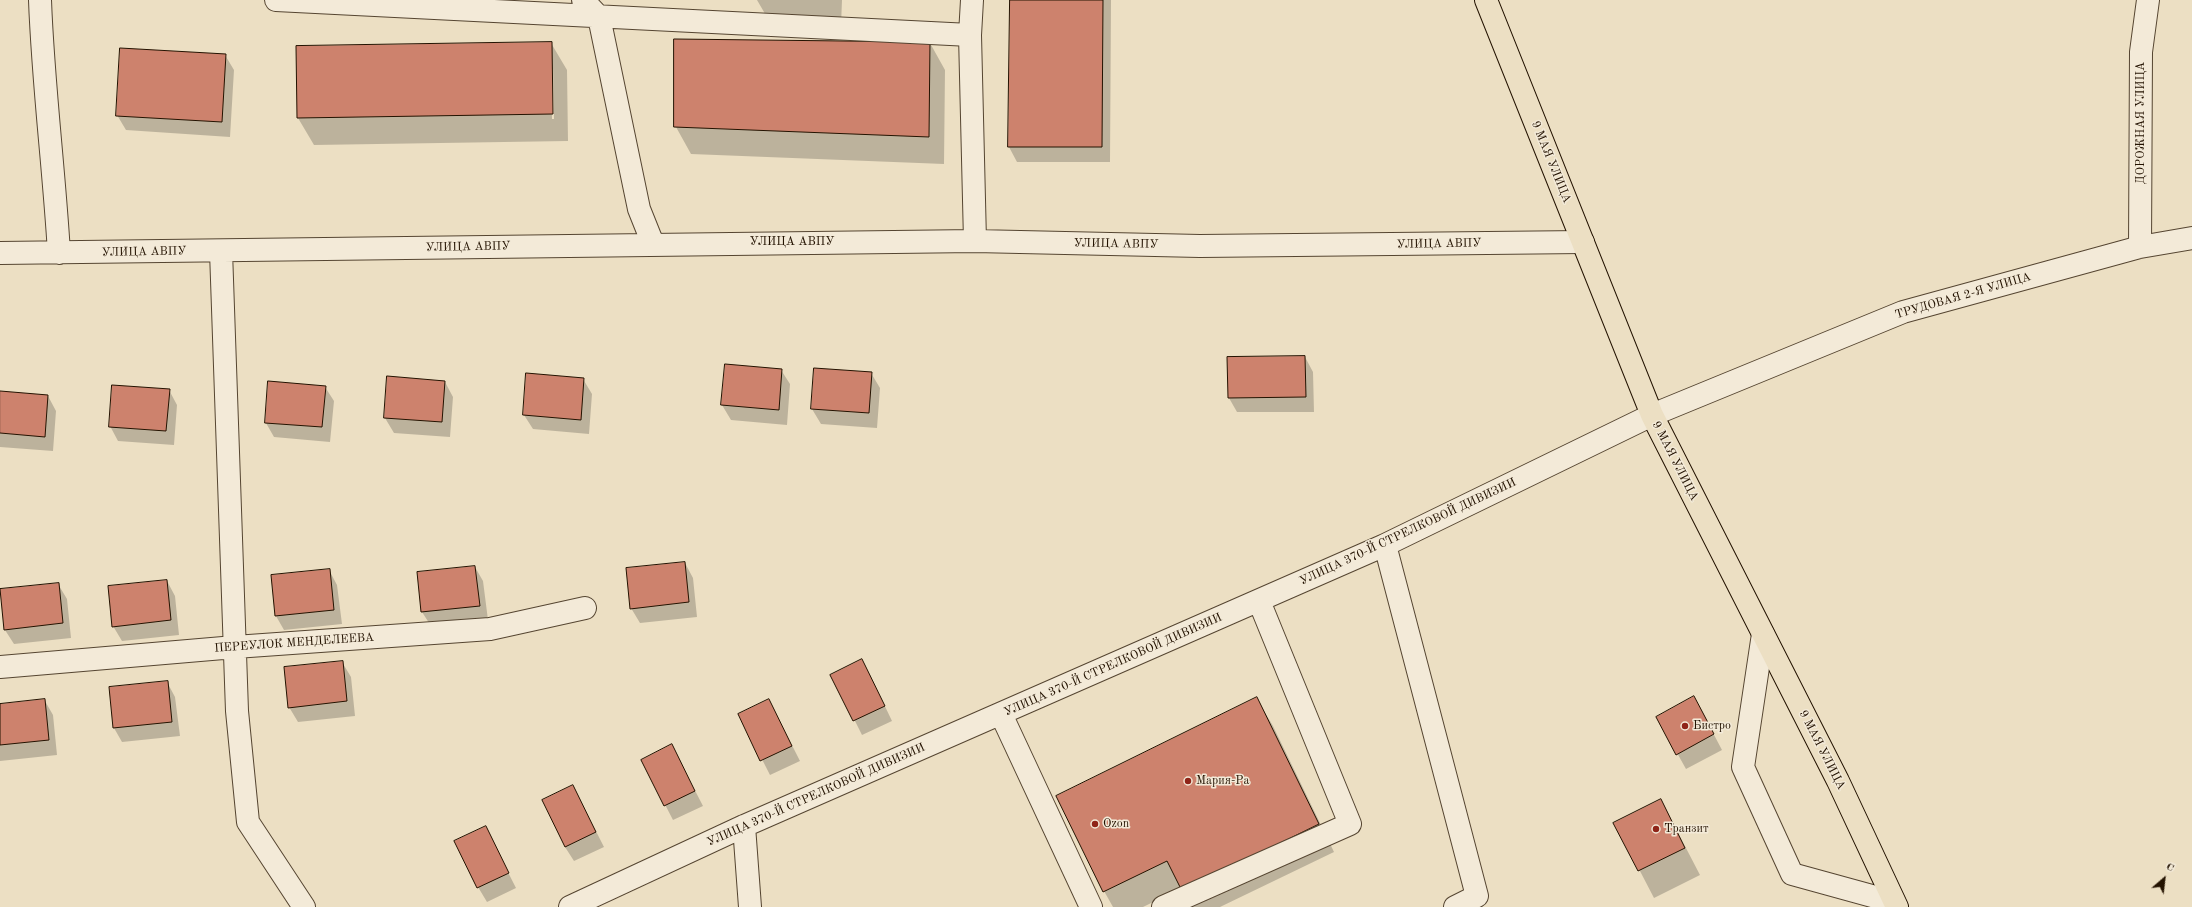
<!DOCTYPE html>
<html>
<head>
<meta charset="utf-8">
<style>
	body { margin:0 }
	#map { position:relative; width:2192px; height:907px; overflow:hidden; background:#ecdfc3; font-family:"Old Standard TT",serif }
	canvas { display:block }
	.north { position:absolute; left:2144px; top:859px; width:40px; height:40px; -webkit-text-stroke:3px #f3ead8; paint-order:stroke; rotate:28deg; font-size:11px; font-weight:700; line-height:16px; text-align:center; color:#231200 }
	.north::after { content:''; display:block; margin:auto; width:14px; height:18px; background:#231200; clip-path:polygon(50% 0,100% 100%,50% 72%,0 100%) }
</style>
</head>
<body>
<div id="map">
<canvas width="2192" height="907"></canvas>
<div class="north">С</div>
</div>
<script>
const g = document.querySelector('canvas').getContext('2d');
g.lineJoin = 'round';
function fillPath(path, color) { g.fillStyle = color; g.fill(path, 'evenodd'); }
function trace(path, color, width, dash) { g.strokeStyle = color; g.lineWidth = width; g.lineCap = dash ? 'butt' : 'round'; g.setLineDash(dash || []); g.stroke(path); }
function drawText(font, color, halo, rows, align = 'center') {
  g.font = font + ' "Old Standard TT",serif'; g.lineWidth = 3; g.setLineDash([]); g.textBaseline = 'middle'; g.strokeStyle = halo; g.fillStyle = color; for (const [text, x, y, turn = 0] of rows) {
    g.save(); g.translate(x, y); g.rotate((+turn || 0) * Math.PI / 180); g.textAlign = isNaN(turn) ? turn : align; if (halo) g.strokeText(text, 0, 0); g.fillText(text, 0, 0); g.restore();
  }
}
fillPath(new Path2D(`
	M 757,0 L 842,0 L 841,26 L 771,24 Z
	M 1011,0 L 1111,0 L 1110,162 L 1017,162 L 1009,147 Z
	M 551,43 L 567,70 L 568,141 L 314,145 L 298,118 ZM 551,69 L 553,69 L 554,119 L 552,119 Z
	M 930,43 L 945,70 L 944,164 L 691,154 L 676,127 Z
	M 225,55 L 234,70 L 230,137 L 126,130 L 117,115 Z
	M 1305,357 L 1313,372 L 1314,412 L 1237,412 L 1229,398 Z
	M 726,365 L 781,370 L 790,384 L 787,425 L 731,420 L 722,405 Z
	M 871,373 L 880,388 L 877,428 L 821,424 L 812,409 Z
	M 583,379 L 592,394 L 589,434 L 533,429 L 524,415 Z
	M 445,382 L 453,397 L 450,437 L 394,433 L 385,418 Z
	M 325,387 L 334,401 L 330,442 L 274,437 L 266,423 Z
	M 169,390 L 177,405 L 174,445 L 118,441 L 110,426 Z
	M 0,392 L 48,396 L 56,411 L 53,451 L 0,447 Z
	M 685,563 L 693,578 L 697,617 L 640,623 L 631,608 Z
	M 475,567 L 483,581 L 488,620 L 431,626 L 422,612 Z
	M 329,570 L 337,585 L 342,624 L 284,630 L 276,616 Z
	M 167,581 L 175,596 L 179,635 L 122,641 L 113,626 Z
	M 58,584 L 67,599 L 71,638 L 14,644 L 5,630 Z
	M 342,662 L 351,677 L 355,716 L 298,722 L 289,707 Z
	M 832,675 L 870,675 L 892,721 L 862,735 Z
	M 167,682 L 175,697 L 180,736 L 122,742 L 114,728 Z
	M 1257,699 L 1273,726 L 1334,852 L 1220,907 L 1192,907 L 1182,888 L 1143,907 L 1113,907 L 1104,891 Z
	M 769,700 L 800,761 L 770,775 L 739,714 Z
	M 45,701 L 53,715 L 57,755 L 0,761 L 0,705 Z
	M 1702,712 L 1722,750 L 1686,769 L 1657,717 Z
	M 672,746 L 703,806 L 673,820 L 642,760 Z
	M 573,786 L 604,847 L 574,861 L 565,847 Z
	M 1661,800 L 1700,875 L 1654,898 L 1615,823 Z
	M 485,827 L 516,888 L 487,902 L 478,887 Z`), '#0003');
const building = new Path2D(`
	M 1010,0 L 1103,0 L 1102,147 L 1008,147 Z
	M 674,39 L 930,42 L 929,137 L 674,127 Z
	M 552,42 L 553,114 L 297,118 L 296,46 Z
	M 120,48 L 226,54 L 222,122 L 116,116 Z
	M 1305,356 L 1306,397 L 1228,398 L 1227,357 Z
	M 725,364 L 782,369 L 779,410 L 721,405 Z
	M 814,368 L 872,372 L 869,413 L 811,409 Z
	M 526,373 L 584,378 L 581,420 L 523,415 Z
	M 387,376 L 445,381 L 442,422 L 384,418 Z
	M 268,381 L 326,386 L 322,427 L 265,423 Z
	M 112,385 L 170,389 L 166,431 L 109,427 Z
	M 0,391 L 48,395 L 45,437 L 0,433 Z
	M 685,562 L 689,602 L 630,609 L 626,568 Z
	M 475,566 L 480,606 L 421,612 L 417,572 Z
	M 330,569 L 334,610 L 275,616 L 271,575 Z
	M 167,580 L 171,620 L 112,627 L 108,586 Z
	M 59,583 L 63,623 L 4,630 L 0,589 Z
	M 862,659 L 885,706 L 853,721 L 830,675 Z
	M 343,661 L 347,701 L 288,708 L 284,667 Z
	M 168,681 L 172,722 L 113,728 L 109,687 Z
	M 1694,696 L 1714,734 L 1676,755 L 1656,717 Z
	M 1257,697 L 1319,824 L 1182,891 L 1167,861 L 1103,892 L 1056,796 Z
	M 45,699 L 49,740 L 0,745 L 0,704 Z
	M 769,699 L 792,746 L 760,761 L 738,714 Z
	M 672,744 L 695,791 L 664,806 L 641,760 Z
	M 573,785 L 596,832 L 565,847 L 542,800 Z
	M 1661,799 L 1685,848 L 1638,871 L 1613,823 Z
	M 486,826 L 509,873 L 477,888 L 454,841 Z`);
fillPath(building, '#cd826d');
trace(building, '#231200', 1);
const minor = new Path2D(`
	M 40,0 C 43,84 54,168 59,253
	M 276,0 L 970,35
	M 583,0 L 599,17 L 639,209 L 653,244
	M 972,0 L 970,35 L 975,241
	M 2140,247 L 2141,52 L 2148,0
	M 221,251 L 237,711 L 248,822 L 304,907
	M 0,253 L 975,241 L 1200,246 L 1583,242
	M 1385,545 L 1477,896 L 1455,907
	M 1763,634 L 1743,767 L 1792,874 L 1894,902
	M 0,667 L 235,647 L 490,629 L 585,608
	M 1001,714 L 1091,907
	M 744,826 L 750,907
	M 570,907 L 744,826 L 1385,545 L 1652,415 L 1903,312 L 2140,247 L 2192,238
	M 1163,907 L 1350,824 L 1259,601`);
const major = new Path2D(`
	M 1486,0 L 1652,415 L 1838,781 L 1897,907`);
trace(minor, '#554531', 24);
trace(major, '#231200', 24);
trace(minor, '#f3ead8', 22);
trace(major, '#ecdfc3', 22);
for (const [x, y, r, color] of [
	[1685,726,4,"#8f2418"],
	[1188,781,4,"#8f2418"],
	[1095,824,4,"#8f2418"],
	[1656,829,4,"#8f2418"]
]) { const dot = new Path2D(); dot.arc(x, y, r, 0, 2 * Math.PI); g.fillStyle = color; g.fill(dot); trace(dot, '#f3ead8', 1.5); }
drawText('12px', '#231200', '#f3ead8', [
	["ДОРОЖНАЯ УЛИЦА",2141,123,-90],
	["9 МАЯ УЛИЦА",1551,162,68],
	["УЛИЦА АВПУ",792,242],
	["УЛИЦА АВПУ",1116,244,1],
	["УЛИЦА АВПУ",1439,244,-1],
	["УЛИЦА АВПУ",468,247,-1],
	["УЛИЦА АВПУ",144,252,-1],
	["ТРУДОВАЯ 2-Я УЛИЦА",1963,296,-16],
	["9 МАЯ УЛИЦА",1675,461,63],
	["УЛИЦА 370-Й СТРЕЛКОВОЙ ДИВИЗИИ",1408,532,-25],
	["ПЕРЕУЛОК МЕНДЕЛЕЕВА",294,643,-4],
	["УЛИЦА 370-Й СТРЕЛКОВОЙ ДИВИЗИИ",1113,665,-24],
	["9 МАЯ УЛИЦА",1822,750,63],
	["УЛИЦА 370-Й СТРЕЛКОВОЙ ДИВИЗИИ",816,795,-24]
]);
drawText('12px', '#231200', '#f3ead8', [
	["Бистро",1693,726],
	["Мария-Ра",1196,781],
	["Ozon",1103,824],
	["Транзит",1664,829]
], 'left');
</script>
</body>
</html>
